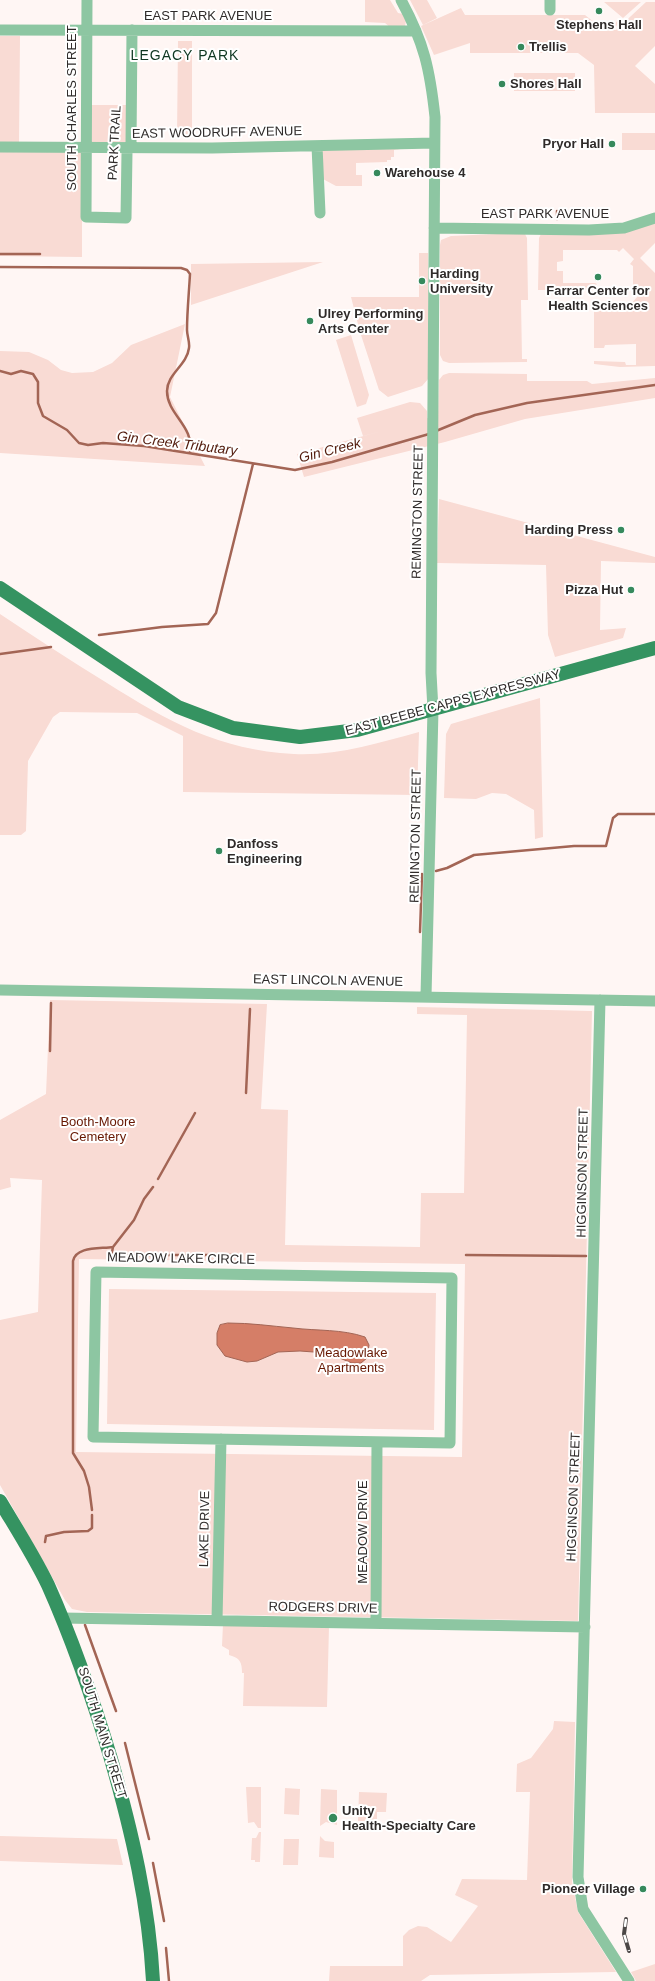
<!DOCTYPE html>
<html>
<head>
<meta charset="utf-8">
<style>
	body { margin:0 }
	canvas { display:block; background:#fff6f4 }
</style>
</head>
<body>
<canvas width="655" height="1981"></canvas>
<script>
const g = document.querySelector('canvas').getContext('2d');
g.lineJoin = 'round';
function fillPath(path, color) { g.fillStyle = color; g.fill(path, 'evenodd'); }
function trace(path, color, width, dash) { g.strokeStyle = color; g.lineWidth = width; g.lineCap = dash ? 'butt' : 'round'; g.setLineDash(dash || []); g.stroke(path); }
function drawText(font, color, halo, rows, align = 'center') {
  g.font = font + ' Helvetica,sans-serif'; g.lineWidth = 4; g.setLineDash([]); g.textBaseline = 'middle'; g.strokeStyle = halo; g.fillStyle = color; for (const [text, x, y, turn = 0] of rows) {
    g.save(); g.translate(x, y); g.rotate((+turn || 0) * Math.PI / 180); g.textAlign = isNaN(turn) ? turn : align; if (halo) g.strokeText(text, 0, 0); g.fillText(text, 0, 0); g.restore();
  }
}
fillPath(new Path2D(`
	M 365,0 L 390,0 L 398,13 L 403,14 L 406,21 L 405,26 L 391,28 L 385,23 L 365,22 Z
	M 410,0 L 427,0 L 437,18 L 423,25 Z
	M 604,2 L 641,2 L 623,18 Z
	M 646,2 L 655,2 L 655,46 L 635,66 L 655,84 L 655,113 L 595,113 L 594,65 L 578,53 L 470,53 L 470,43 L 434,55 L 421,26 L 461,8 L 465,15 L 585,15 L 604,30 L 609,30 L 620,18 L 622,19 L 613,30 L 616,30 Z
	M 0,36 L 20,36 L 19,142 L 0,142 Z
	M 178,41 L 192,41 L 192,137 L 177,137 Z
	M 514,73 L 575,73 L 575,91 L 514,91 Z
	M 89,105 L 127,105 L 127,144 L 89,144 Z
	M 622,133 L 655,133 L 655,150 L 622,150 Z
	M 400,148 L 401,149 L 394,150 L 394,157 L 391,157 L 391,160 L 387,160 L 387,162 L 356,163 L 356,175 L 362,175 L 362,186 L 336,186 L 321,178 L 321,149 Z
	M 0,151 L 82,151 L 82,257 L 0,256 Z
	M 655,223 L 655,243 L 640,258 L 655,273 L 655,366 L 620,367 L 594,364 L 594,361 L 625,362 L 626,365 L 636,365 L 636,344 L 605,345 L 604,348 L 594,348 L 594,304 L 631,304 L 638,296 L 638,291 L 633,291 L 633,266 L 630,264 L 634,259 L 623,248 L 619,252 L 617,250 L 563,250 L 563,261 L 557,262 L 557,271 L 563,271 L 563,283 L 595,283 L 597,284 L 590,290 L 538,290 L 539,238 L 541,234 Z
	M 519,233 L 525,234 L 527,238 L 528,300 L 521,300 L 522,359 L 527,359 L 527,362 L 449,363 L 443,361 L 440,355 L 440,245 L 441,240 L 451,236 Z
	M 419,253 L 428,253 L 429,378 L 422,386 L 388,397 L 379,390 L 360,332 L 351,297 L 419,297 Z
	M 323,262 L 191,305 L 191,264 Z
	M 185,324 L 170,397 L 205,466 L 0,453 L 0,351 L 29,352 L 48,360 L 61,370 L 72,373 L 93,372 L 112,363 L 131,345 Z
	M 351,335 L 369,395 L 366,404 L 357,407 L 336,340 Z
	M 449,373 L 527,374 L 527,381 L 587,381 L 592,384 L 655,378 L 655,398 L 525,419 L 445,442 L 304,477 L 297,454 L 382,431 L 363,436 L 357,418 L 410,402 L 420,403 L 427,411 L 427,418 L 438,416 L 439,380 L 443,375 Z
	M 439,499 L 655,557 L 655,563 L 601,561 L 600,630 L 626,628 L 623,638 L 555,657 L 548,635 L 546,565 L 437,563 Z
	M 0,614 C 35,637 71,661 107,683 C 169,722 219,750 294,754 C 337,756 378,743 419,732 L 417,795 L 183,792 L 183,736 L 137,713 L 60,712 L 53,717 L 28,761 L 26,831 L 21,835 L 0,835 Z
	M 540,698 L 543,837 L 535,839 L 534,810 L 506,794 L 492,793 L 476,799 L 444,798 L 446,734 L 451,724 Z
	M 50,1000 L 267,1004 L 261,1109 L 288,1110 L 285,1245 L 420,1247 L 421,1193 L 464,1193 L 467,1015 L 417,1014 L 417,1007 L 592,1011 L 578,1621 L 87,1612 L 72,1609 L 65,1600 L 0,1485 L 0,1320 L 38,1312 L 42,1180 L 10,1178 L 11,1187 L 0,1190 L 0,1120 L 46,1094 ZM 79,1259 L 465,1264 L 462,1457 L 76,1452 Z
	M 109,1289 L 436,1293 L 434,1430 L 107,1424 Z
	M 223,1624 L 329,1626 L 327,1707 L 243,1706 L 244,1673 L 242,1673 C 242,1662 240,1658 229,1655 L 229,1650 L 222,1646 Z
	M 554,1721 L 575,1722 L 572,1882 L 578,1912 L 616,1972 L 430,1975 L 421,1981 L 329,1981 L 330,1966 L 403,1966 L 403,1936 L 409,1930 L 418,1926 L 427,1927 L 451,1942 L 478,1906 L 455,1895 L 462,1879 L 527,1880 L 530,1792 L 516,1792 L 517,1764 L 531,1758 L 553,1729 Z
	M 246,1787 L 261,1787 L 261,1828 L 258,1828 L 254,1822 L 248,1823 Z
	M 285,1788 L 300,1789 L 299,1815 L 284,1814 Z
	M 321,1789 L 337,1790 L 337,1825 L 326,1822 L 320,1826 Z
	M 359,1792 L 387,1793 L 386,1812 L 377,1812 L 377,1821 L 358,1821 Z
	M 259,1832 L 261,1832 L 260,1862 L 255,1862 L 255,1860 L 251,1860 L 252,1838 L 256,1838 Z
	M 0,1836 L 117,1839 L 123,1865 L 0,1861 Z
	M 320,1836 L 325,1841 L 334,1842 L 334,1858 L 319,1857 Z
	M 284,1839 L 299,1839 L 298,1865 L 283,1865 Z
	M 655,1964 L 655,1981 L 636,1981 L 631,1972 Z`), '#f9dbd4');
const water = new Path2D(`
	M 228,1323 C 251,1323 271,1326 293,1328 C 317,1331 342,1329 365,1337 L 369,1345 L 367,1358 L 361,1363 L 352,1363 L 327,1353 L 300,1351 L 278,1352 L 257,1361 L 247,1362 L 225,1356 L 217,1345 L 217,1333 L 220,1325 Z`);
fillPath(water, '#d57e67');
trace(water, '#a36555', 1);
trace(new Path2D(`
	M 557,211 L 557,219
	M 0,254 L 40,254
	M 0,267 L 181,268 L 187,270 L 190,274 C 189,293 187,312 187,330 C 187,336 190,342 189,348 C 187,365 167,374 167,391 C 167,415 195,426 190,453
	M 0,371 L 11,374 L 21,371 L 33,374 L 38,382 L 38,403 L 43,416 L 67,430 L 79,443 L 88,445 L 103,443 L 144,446 L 295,470 L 332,462 L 429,434
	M 436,431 L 475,415 L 527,403 L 655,385
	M 99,635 L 162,627 L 208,624 L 216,613 L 253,464
	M 0,654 L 51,647
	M 436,871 L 447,868 L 474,855 L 574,846 L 606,846 L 613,818 L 618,814 L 655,814
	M 420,932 L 422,874
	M 50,1051 L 51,1003
	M 246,1093 L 250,1009
	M 158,1179 L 195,1113
	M 153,1187 L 144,1199 L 134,1220 L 113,1247 L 112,1252 L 113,1255 L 240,1255
	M 466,1255 L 586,1256
	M 92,1510 L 89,1487 L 84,1471 L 73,1453 L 73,1261 C 76,1246 100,1249 113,1247
	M 45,1542 L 46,1536 L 64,1532 L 88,1531 L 92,1528 L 92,1515
	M 85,1625 L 116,1711
	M 125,1743 L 149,1839
	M 153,1863 L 164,1921
	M 166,1948 L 169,1981`), '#a36555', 2.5);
trace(new Path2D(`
	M 87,0 L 86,217 L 126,218 L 127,152 L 131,144 L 132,30
	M 401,0 C 424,42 430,70 435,117 L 431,673 L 433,710 L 426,996
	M 550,0 L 550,10
	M 0,30 L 416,31
	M 317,146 L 320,213
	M 0,147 L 212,148 L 434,143
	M 434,228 L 589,230 L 624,228 L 655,218
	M 0,990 L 655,1001
	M 600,1000 L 578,1877 L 583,1909 L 629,1981
	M 96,1272 L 452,1278 L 450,1443 L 93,1437 Z
	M 62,1618 L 585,1627
	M 217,1620 L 221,1439
	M 376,1623 L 377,1442`), '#8dc6a2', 11);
trace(new Path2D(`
	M 0,588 L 178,707 L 233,728 L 300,737 L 357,730 L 655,648
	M 0,1501 C 16,1528 34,1556 48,1585 C 73,1641 93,1699 111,1759 C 132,1832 149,1905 153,1981`), '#359361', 14);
const rail = new Path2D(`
	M 626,1919 L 624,1934 L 629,1951`);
trace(rail, '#4c4746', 4);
trace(rail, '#fff', 2.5, [8]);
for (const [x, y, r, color] of [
	[599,11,4,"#36895c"],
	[521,47,4,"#36895c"],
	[502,84,4,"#36895c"],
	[612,144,4,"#36895c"],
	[377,173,4,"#36895c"],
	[598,277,4,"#36895c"],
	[422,281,4,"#36895c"],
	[310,321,4,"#36895c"],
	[621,530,4,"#36895c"],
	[631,590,4,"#36895c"],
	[219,851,4,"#36895c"],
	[333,1818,5,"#36895c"],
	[643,1889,4,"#36895c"]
]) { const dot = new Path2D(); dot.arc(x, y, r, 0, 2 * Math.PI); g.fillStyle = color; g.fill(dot); trace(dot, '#fff', 1.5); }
drawText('13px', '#2f2b2a', '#fff', [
	["EAST PARK AVENUE",208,16],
	["SOUTH CHARLES STREET",72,108,-90],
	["EAST WOODRUFF AVENUE",217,133,-1],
	["PARK TRAIL",115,143,-87],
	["EAST PARK AVENUE",545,214],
	["REMINGTON STREET",418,512,-89],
	["EAST BEEBE CAPPS EXPRESSWAY",453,703,-15],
	["REMINGTON STREET",416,836,-89],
	["EAST LINCOLN AVENUE",328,981,1],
	["HIGGINSON STREET",583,1173,-89],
	["MEADOW LAKE CIRCLE",181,1259,1],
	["HIGGINSON STREET",574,1497,-88],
	["LAKE DRIVE",205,1529,-89],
	["MEADOW DRIVE",363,1532,-90],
	["RODGERS DRIVE",323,1608,1],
	["SOUTH MAIN STREET",102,1733,73]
]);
drawText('bold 13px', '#2f2b2a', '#fff', [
	["Stephens Hall",599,25,"center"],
	["Trellis",529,47],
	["Shores Hall",510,84],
	["Pryor Hall",604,144,"right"],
	["Warehouse 4",385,173],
	["Harding",430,274],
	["University",430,289],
	["Farrar Center for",598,291,"center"],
	["Health Sciences",598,306,"center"],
	["Ulrey Performing",318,314],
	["Arts Center",318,329],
	["Harding Press",613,530,"right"],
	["Pizza Hut",623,590,"right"],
	["Danfoss",227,844],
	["Engineering",227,859],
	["Unity",342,1811],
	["Health-Specialty Care",342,1826],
	["Pioneer Village",635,1889,"right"]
], 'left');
drawText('13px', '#671802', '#fff', [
	["Booth-Moore",98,1122],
	["Cemetery",98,1137],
	["Meadowlake",351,1353],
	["Apartments",351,1368]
]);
g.letterSpacing = '1px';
drawText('14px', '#0e3721', '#fff', [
	["LEGACY PARK",185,56]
]);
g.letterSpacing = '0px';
drawText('italic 14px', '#521b0c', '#fff', [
	["Gin Creek Tributary",177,444,7],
	["Gin Creek",330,451,-14]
]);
</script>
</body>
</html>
